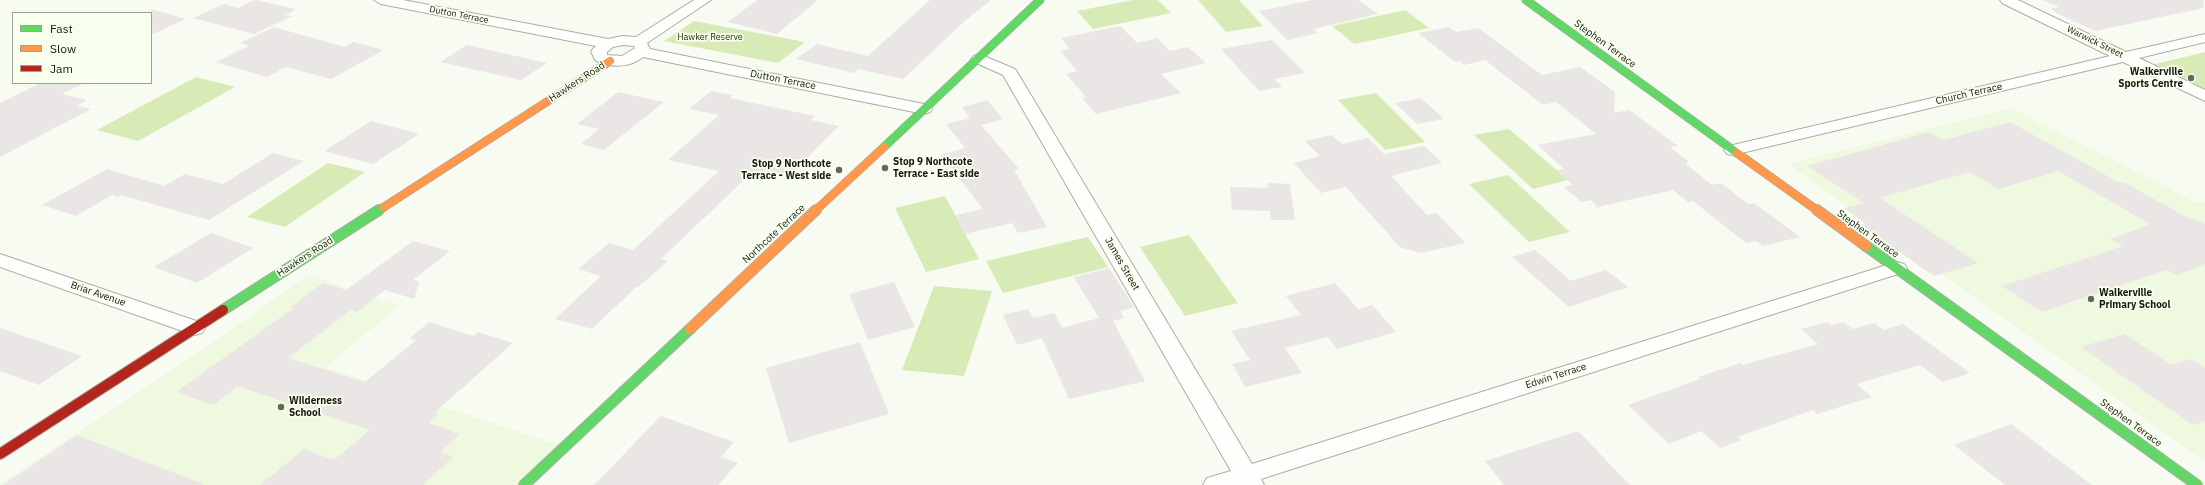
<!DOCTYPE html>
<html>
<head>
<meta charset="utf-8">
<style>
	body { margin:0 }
	#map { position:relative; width:2205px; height:485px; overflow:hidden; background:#f7fbf1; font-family:"IBM Plex Sans",sans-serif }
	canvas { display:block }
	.legend { position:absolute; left:12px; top:12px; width:140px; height:72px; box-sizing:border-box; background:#f8ffed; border:1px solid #9da394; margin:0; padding:5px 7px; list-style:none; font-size:12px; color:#15180e }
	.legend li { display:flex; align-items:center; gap:8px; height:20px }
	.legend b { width:20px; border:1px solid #9da394 }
</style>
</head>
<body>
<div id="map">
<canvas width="2205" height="485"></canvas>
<ul class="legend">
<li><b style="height:5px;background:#63d668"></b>Fast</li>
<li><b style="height:5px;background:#ff974d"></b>Slow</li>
<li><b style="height:5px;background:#b3261e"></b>Jam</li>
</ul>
</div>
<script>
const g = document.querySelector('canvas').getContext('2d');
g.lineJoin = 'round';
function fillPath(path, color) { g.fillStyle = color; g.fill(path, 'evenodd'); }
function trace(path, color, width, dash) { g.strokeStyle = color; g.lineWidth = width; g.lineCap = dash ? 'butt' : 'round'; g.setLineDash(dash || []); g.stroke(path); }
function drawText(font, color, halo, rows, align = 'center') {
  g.font = font + ' "IBM Plex Sans",sans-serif'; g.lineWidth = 3.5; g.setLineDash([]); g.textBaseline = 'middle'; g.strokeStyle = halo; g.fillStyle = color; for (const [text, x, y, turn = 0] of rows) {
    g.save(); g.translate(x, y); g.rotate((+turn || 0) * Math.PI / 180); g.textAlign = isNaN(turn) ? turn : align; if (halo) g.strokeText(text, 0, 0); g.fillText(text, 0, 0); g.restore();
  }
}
fillPath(new Path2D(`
	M 2011,108 L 2197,203 L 2205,201 L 2205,462 L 1788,164 Z
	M 308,275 L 399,306 L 325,367 L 565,447 L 524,485 L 0,485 L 231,330 Z`), '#eff9df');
fillPath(new Path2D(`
	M 1133,0 L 1158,0 L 1171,13 L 1093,29 L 1077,11 Z
	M 1198,0 L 1239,0 L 1263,26 L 1226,32 Z
	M 1405,10 L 1429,28 L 1354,44 L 1332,26 Z
	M 694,21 L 805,42 L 778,63 L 664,41 Z
	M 2205,52 L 2205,91 L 2151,65 Z
	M 196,77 L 235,87 L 138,141 L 97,130 Z
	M 1376,93 L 1425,142 L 1385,150 L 1338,100 Z
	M 1509,129 L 1568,180 L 1533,189 L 1474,135 Z
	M 328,163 L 365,172 L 285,227 L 247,217 Z
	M 1508,175 L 1570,232 L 1529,242 L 1469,184 Z
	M 945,196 L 979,259 L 926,272 L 895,208 Z
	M 1189,235 L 1238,303 L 1185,316 L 1140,247 Z
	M 1088,237 L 1108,267 L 1003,293 L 986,261 Z
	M 934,286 L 992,291 L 964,376 L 902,370 Z`), '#d8eab6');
fillPath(new Path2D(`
	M 255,0 L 296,9 L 285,15 L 292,16 L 254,34 L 193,18 L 224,4 L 238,8 Z
	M 757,0 L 818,0 L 777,34 L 728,22 Z
	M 930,0 L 991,0 L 966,20 L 903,79 L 858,69 L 854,73 L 796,59 L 817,44 L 868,56 Z
	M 1313,0 L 1359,0 L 1378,14 L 1313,29 L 1318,33 L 1287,40 L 1259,11 Z
	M 2043,0 L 2203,0 L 2204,8 L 2095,31 L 2058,14 L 2051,9 L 2059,7 Z
	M 151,9 L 186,19 L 151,35 Z
	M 1120,26 L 1137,43 L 1157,38 L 1170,51 L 1188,47 L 1206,63 L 1161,74 L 1181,93 L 1096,114 L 1082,98 L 1086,97 L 1066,74 L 1077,71 L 1060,51 L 1070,49 L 1061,38 Z
	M 274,27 L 345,47 L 353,42 L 384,50 L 331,79 L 286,67 L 267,77 L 216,62 L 249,46 L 240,43 Z
	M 1449,27 L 1456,32 L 1478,28 L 1542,75 L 1580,67 L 1615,92 L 1614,113 L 1629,110 L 1678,146 L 1670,147 L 1688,161 L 1686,164 L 1712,185 L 1721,183 L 1748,204 L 1754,203 L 1800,237 L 1763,246 L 1756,241 L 1746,243 L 1693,201 L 1688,202 L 1673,190 L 1598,207 L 1591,200 L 1581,202 L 1564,187 L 1573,185 L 1557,170 L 1564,169 L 1538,145 L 1596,134 L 1556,102 L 1543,105 L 1485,60 L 1464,65 L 1460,61 L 1455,62 L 1418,33 Z
	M 1272,40 L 1305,73 L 1274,79 L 1282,87 L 1259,91 L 1221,49 Z
	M 467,45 L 498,52 L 547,63 L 521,80 L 440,62 Z
	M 41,83 L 84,83 L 62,94 L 87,100 L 77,106 L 91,109 L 0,157 L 0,103 Z
	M 711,91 L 732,95 L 730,98 L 815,116 L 811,120 L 839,126 L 790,175 L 766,170 L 755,180 L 746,178 L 661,259 L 668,261 L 638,287 L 636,287 L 592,329 L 555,319 L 601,276 L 578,269 L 609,243 L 633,250 L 719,171 L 668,160 L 719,115 L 689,109 Z
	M 618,92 L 664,102 L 604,150 L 581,144 L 599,129 L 577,124 Z
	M 1421,98 L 1444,119 L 1417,124 L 1395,103 Z
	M 987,100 L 1003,119 L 981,125 L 1019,169 L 1014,170 L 1047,227 L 1018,233 L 1012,223 L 965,234 L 956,215 L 983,209 L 941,155 L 965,148 L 946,124 L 970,118 L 962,107 Z
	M 371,121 L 419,134 L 373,164 L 324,151 Z
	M 2010,122 L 2120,183 L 2123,182 L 2190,219 L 2193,218 L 2205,224 L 2205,264 L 2177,275 L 2166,270 L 2042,312 L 2002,286 L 2123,246 L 2111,239 L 2150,224 L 2058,171 L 1999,189 L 1970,172 L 1869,201 L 1880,198 L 1978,263 L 1934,276 L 1861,225 L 1866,224 L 1844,208 L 1864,203 L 1807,166 L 1929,132 L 1943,140 Z
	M 1332,135 L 1342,144 L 1368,138 L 1384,154 L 1424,146 L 1442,163 L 1391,176 L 1427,215 L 1437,213 L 1465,243 L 1421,253 L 1400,247 L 1346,187 L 1321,193 L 1294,163 L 1320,156 L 1305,141 Z
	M 273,153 L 304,161 L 209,220 L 121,195 L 118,197 L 112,195 L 76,216 L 42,205 L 107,169 L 164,186 L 185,174 L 223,184 Z
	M 1269,183 L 1290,184 L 1295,220 L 1271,220 L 1270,211 L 1232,210 L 1230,187 L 1267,188 Z
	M 211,233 L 253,248 L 197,283 L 154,267 Z
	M 413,241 L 450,251 L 413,280 L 419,282 L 414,299 L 385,290 L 357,312 L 351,310 L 288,358 L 365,382 L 416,340 L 410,338 L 429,322 L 473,336 L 478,332 L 513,343 L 434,413 L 438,414 L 429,423 L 460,434 L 440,452 L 453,457 L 423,485 L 260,485 L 304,449 L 334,460 L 370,430 L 237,386 L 214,405 L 176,392 L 294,308 L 290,307 L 323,283 L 346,290 Z
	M 1535,250 L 1571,281 L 1606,270 L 1628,287 L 1569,307 L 1512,257 Z
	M 1109,268 L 1134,307 L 1120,311 L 1124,318 L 1113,321 L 1145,381 L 1069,399 L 1042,338 L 1017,345 L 1003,315 L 1028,309 L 1033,318 L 1054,313 L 1062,328 L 1099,318 L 1074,277 Z
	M 894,282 L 915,327 L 868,340 L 849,294 Z
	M 1335,283 L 1358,309 L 1372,305 L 1396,332 L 1337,349 L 1328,337 L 1285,348 L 1302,373 L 1245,387 L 1232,364 L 1250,360 L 1231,331 L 1301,315 L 1286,296 Z
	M 1827,322 L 1831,325 L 1843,322 L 1853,329 L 1874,323 L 1884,330 L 1903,324 L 1970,373 L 1943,382 L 1920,365 L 1857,384 L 1872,397 L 1817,414 L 1813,410 L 1737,437 L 1741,440 L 1721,448 L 1701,431 L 1669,444 L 1628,405 L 1700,379 L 1698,377 L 1740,363 L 1742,365 L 1818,344 L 1801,329 Z
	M 0,328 L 82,356 L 39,385 L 0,371 Z
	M 2125,334 L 2172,365 L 2191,359 L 2205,368 L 2205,421 L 2193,425 L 2081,347 Z
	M 860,342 L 889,414 L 789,443 L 766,368 Z
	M 661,416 L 734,442 L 721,457 L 738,463 L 718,485 L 594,485 Z
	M 2011,424 L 2092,485 L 2005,485 L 1954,445 Z
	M 1578,431 L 1630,485 L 1504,485 L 1485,461 Z
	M 77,435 L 203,484 L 203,485 L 3,485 Z`), '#eae6e5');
const street = new Path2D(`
	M 374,0 L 403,0 L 608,39 L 622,36 L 636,37 L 694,0 L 711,0 L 647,43 L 650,49 L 924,104 L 930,106 L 932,109 L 930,112 L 924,114 L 643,57 C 630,68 610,68 595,60 L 591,51 L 596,46 L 381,4 ZM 623,45 L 634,46 L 635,48 L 622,56 L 607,55 L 607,52 L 613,47 Z
	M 2000,0 L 2018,0 L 2126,52 L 2205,34 L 2205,42 L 2139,58 L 2205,90 L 2205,101 L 2123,62 L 1733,155 L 1727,154 L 1724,150 L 1727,146 L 1733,145 L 2110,56 L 2002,3 Z
	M 979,54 L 1015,69 L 1017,72 L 1252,464 L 1890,264 L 1897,262 L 1904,264 L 1907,268 L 1904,272 L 1261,479 L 1264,485 L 1203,485 L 1207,478 L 1231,471 L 1003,75 L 974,62 L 971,59 L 974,56 Z
	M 0,254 L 202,323 L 205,328 L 202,333 L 195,335 L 188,333 L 0,267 Z`);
const fastFar1 = new Path2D(`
	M 1526,0 L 1737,153
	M 884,147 L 1040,0
	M 377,211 L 384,207`);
const fast = new Path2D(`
	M 1866,246 L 2197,485
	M 223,310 L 379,210
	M 524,485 L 690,329`);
const slowFar1 = new Path2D(`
	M 1737,153 L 1818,211
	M 384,207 L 610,61
	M 815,211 L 884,147`);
const slow = new Path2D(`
	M 1817,210 L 1866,246
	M 690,329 L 816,210`);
const jam = new Path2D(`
	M 0,454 L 223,310`);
trace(street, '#abaea5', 2);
trace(fastFar1, '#abaea5', 9);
trace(fast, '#abaea5', 12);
trace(slowFar1, '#abaea5', 9);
trace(slow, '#abaea5', 12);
trace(jam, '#abaea5', 12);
fillPath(street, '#fefefd');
trace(fastFar1, '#63d668', 8);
trace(fast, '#63d668', 10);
trace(slowFar1, '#ff974d', 8);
trace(slow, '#ff974d', 10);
trace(jam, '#b3261e', 10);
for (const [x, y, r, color] of [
	[2191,78,4,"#64675d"],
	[885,168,4,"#64675d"],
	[839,170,4,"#64675d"],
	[2091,299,4,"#64675d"],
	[281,407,4,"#64675d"]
]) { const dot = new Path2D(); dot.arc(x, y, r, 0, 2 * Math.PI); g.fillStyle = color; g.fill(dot); trace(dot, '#f8ffed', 1.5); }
drawText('9px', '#15180e', '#f8ffed', [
	["Dutton Terrace",459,15,11],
	["Warwick Street",2095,42,26]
]);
drawText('9px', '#242e09', '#f8ffed', [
	["Hawker Reserve",710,37]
]);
drawText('10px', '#15180e', '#f8ffed', [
	["Stephen Terrace",1605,44,36],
	["Dutton Terrace",783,80,11],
	["Hawkers Road",577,82,-33],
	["Church Terrace",1969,94,-13],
	["Northcote Terrace",774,234,-43],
	["Stephen Terrace",1868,234,36],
	["Hawkers Road",305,257,-33],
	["James Street",1122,264,60],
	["Briar Avenue",98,294,19],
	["Edwin Terrace",1556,376,-18],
	["Stephen Terrace",2131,423,36]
]);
drawText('bold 10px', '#15180e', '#f8ffed', [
	["Walkerville",2183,72,"right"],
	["Sports Centre",2183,84,"right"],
	["Stop 9 Northcote",893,162],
	["Terrace - East side",893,174],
	["Stop 9 Northcote",831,164,"right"],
	["Terrace - West side",831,176,"right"],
	["Walkerville",2099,293],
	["Primary School",2099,305],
	["Wilderness",289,401],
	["School",289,413]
], 'left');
</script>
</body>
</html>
